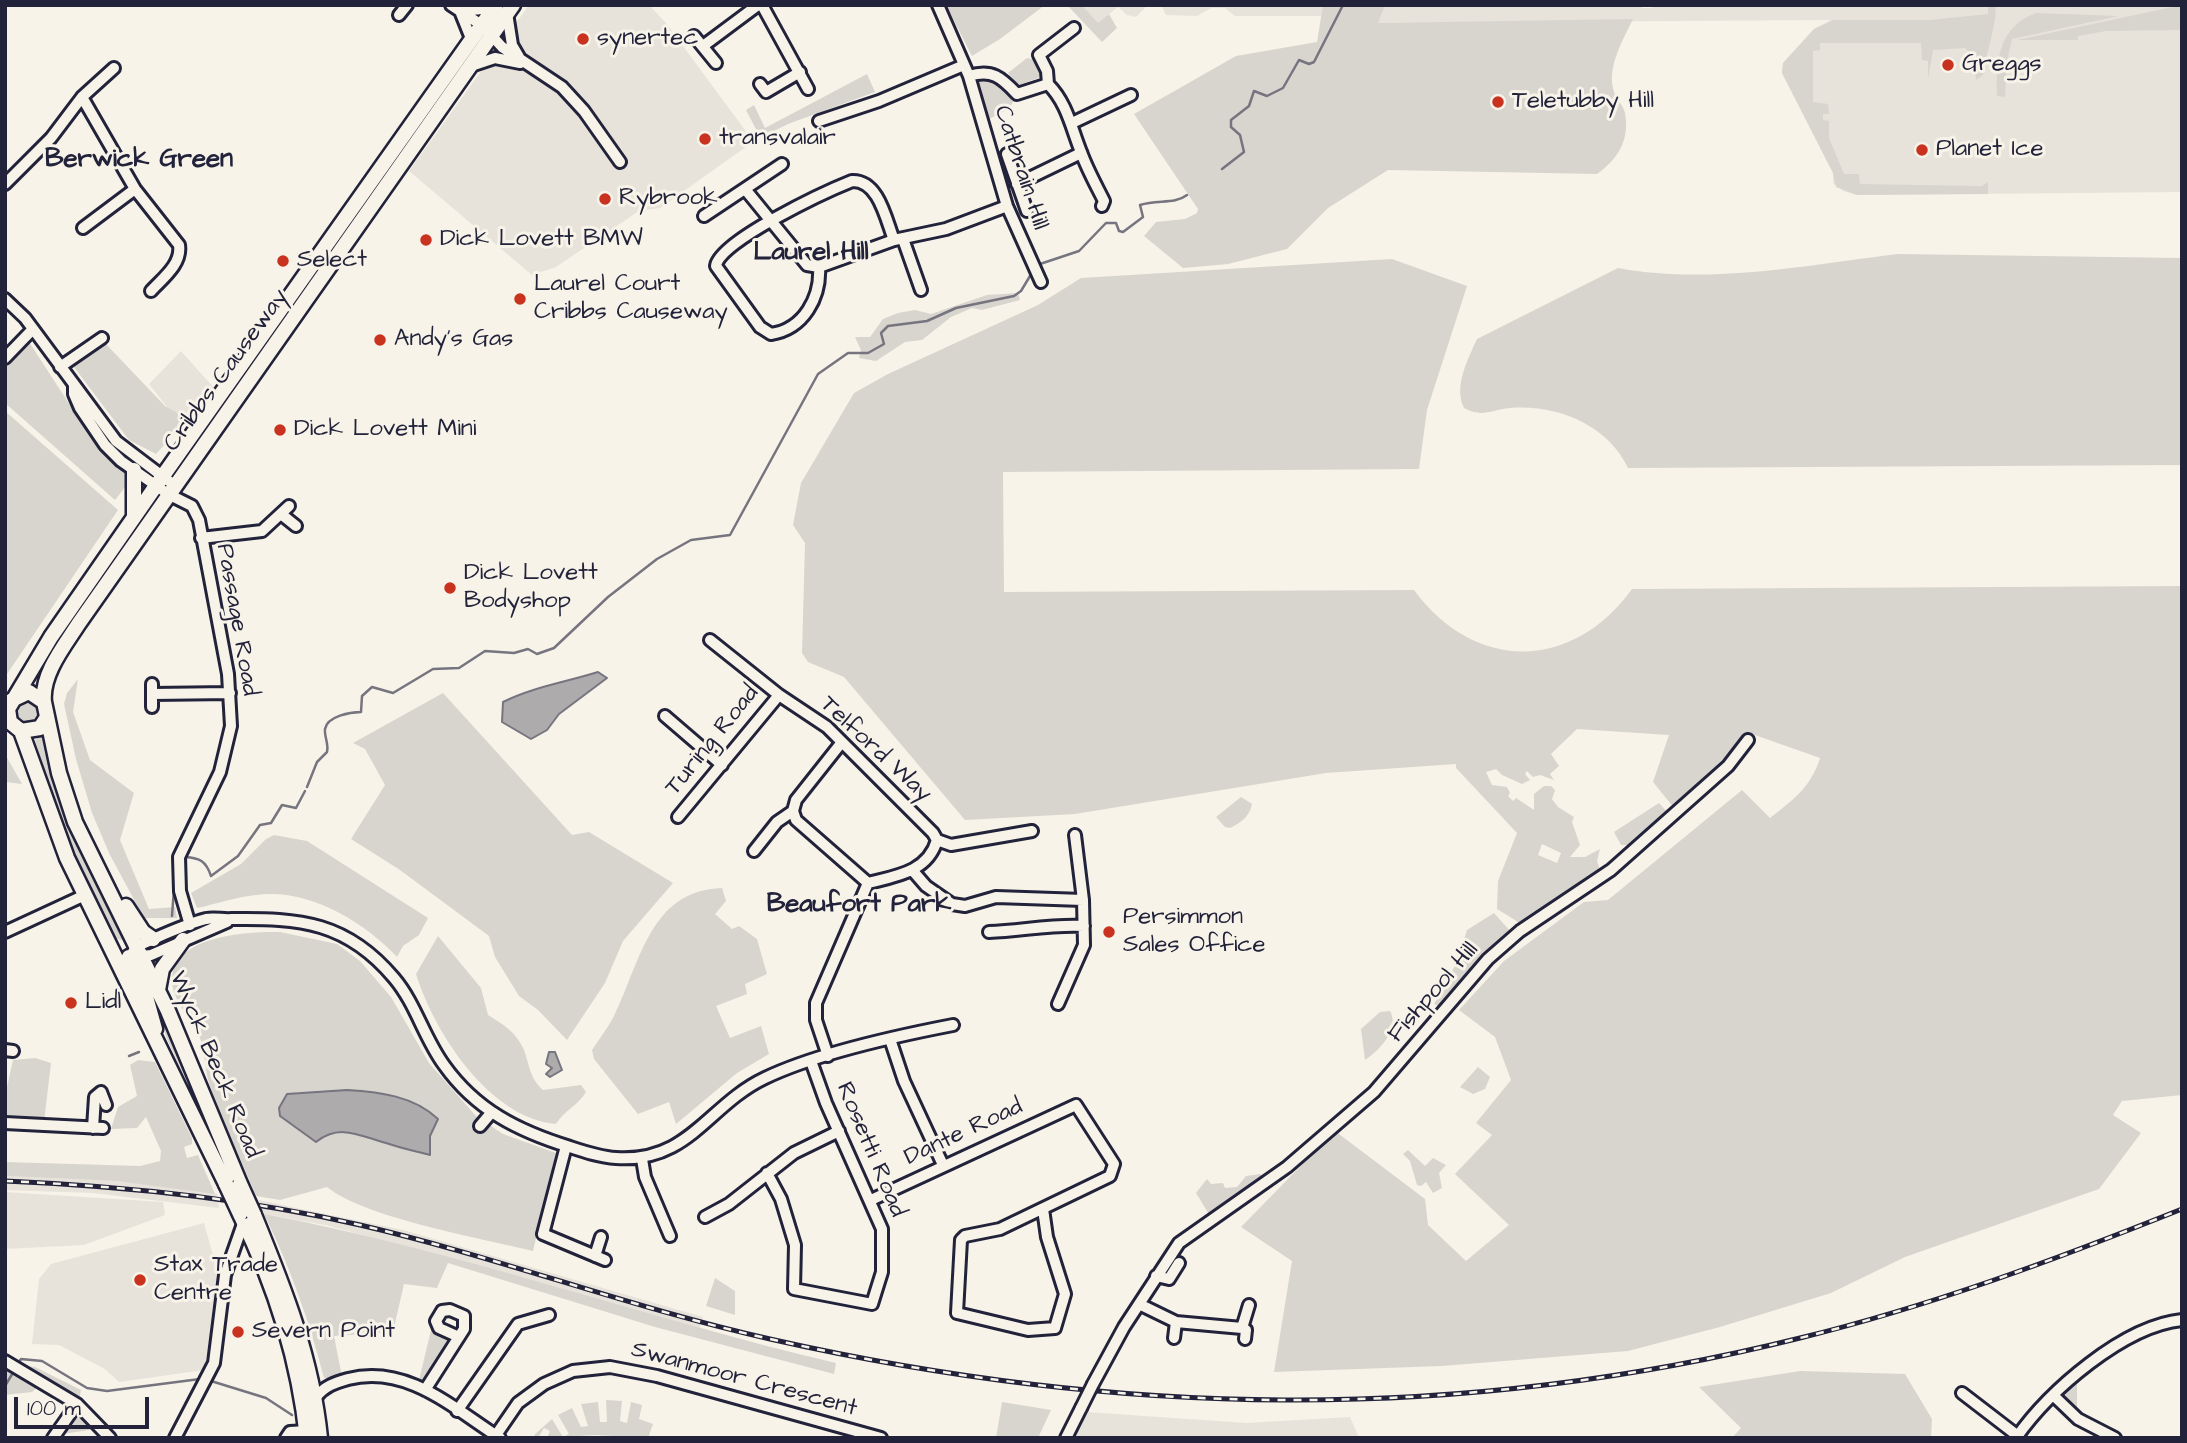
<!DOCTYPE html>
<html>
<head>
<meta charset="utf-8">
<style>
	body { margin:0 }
	#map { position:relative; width:2187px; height:1443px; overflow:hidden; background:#f7f3e8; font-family:"Architects Daughter",sans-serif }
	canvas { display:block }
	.frame { position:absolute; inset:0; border:7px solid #22223b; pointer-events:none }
	.scale { position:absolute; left:14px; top:1397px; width:135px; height:32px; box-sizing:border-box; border:4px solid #22223b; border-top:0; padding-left:9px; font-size:21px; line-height:24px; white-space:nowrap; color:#22223b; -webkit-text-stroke:5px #f7f3e8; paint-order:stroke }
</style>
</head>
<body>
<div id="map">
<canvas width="2187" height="1443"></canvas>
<div class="frame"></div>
<div class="scale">100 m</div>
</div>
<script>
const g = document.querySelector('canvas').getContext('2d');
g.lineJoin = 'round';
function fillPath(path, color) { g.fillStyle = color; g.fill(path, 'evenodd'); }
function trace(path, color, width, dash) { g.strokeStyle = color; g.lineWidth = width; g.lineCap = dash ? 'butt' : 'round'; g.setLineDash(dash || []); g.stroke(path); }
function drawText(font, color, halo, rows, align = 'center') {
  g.font = font + ' "Architects Daughter",sans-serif'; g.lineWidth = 6; g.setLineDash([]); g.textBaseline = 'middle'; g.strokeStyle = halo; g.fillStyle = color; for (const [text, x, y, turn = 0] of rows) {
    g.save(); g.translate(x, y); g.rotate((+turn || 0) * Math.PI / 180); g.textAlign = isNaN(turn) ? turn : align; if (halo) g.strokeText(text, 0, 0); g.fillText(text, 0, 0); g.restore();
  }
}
fillPath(new Path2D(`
	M 529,5 L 649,5 L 666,23 L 745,130 L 750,144 L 660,208 L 639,211 L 556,267 L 532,275 L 409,171 Z
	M 1082,5 L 1145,5 L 1145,8 L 1136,17 L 1127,15 L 1118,7 L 1098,23 Z
	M 1161,5 L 1323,5 L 1321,16 L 1235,16 L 1225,8 L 1211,8 L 1197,16 L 1166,15 Z
	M 1384,5 L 1642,5 L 1642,8 L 1652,8 L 1652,5 L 2182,5 L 2182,192 L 1857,195 L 1843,191 L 1833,183 L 1833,173 L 1782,73 L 1783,63 L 1814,29 L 1831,20 L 1377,23 Z
	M 181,351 L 214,388 L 188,419 L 168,408 L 149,384 Z
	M 5,1176 L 117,1181 L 177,1188 L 217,1194 L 219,1208 L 93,1193 L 5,1190 Z
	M 5,1192 L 163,1202 L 165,1215 L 84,1245 L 5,1249 Z
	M 258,1200 L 403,1230 L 703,1317 L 699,1330 L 443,1256 L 325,1225 L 264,1214 Z
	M 204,1223 L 217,1270 L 213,1325 L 204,1370 L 119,1382 L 105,1369 L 59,1345 L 32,1344 L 39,1279 L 51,1264 Z
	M 1087,1412 L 1246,1423 L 1350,1417 L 1359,1438 L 1074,1438 Z`), '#e7e3db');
fillPath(new Path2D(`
	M 946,5 L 1045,5 L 1000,39 L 972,56 Z
	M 1067,5 L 1082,5 L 1098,23 L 1109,14 L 1117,28 L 1102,42 Z
	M 1323,5 L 1385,5 L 1378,23 L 1633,19 C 1623,40 1608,65 1613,88 C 1614,97 1623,104 1625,113 C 1630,140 1618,159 1597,174 L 1388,170 L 1328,208 L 1287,249 L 1228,264 L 1183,268 L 1144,236 L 1156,222 L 1185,219 L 1197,213 L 1198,209 L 1134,114 L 1236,56 L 1317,42 Z
	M 1983,5 L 1995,5 C 1999,18 1985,56 1983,75 L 1976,80 L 1973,56 L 1965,48 L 1933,50 L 1928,79 L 1928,61 L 1922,60 L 1921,43 L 1820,43 L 1820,50 L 1813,51 L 1813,102 L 1828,104 L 1829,114 L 1823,114 L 1823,120 L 1829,121 L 1829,138 L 1844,174 L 1859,174 L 1860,184 L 1982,186 L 1988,182 L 1988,194 L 1857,195 L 1836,187 L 1833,173 L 1782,73 L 1783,63 L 1814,29 L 1833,20 L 1930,20 L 1988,14 L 1988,7 Z
	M 2182,5 L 2182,30 L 2106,31 L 2078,36 L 2078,40 L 2017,40 Z
	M 2036,13 L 2119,16 L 2012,39 L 2007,61 L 2005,97 L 1997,96 C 1996,61 1998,27 2036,13 Z
	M 477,44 L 480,46 L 72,627 L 68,624 L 98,578 Z
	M 1027,58 L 1036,60 L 1042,70 L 1041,77 L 1019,85 L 1008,73 Z
	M 867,74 L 875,92 L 788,124 L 764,136 L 759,135 L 746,110 L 754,105 L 765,128 Z
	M 990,81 L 1000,84 L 1013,102 L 1009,109 L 989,119 L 979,82 Z
	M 1898,254 L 2182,258 L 2182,465 L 1628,468 C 1608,425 1557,404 1510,408 C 1491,410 1482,418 1464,408 C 1453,387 1468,359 1477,339 L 1618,268 C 1709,285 1807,265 1898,254 Z
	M 1392,259 L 1467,286 L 1427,410 L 1419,469 L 1003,472 L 1004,592 L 1414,590 C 1475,673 1573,671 1632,589 L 2182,586 L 2182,1095 L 2122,1101 L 2113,1115 L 2141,1133 L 2099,1189 L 1905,1257 L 1831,1293 L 1720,1327 L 1628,1351 L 1442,1366 L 1274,1372 L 1292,1261 L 1241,1227 L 1335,1131 L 1425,1199 L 1428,1225 L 1466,1261 L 1509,1225 L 1455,1174 L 1492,1135 L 1476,1123 L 1511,1080 L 1495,1037 L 1459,1010 L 1504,961 L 1584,902 L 1608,900 L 1742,790 L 1770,818 C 1793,800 1811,787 1820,758 L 1752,734 L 1674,808 L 1653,782 L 1669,735 L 1577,729 L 1551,754 L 1559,766 L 1550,774 L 1554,780 L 1540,775 L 1533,777 L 1527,771 L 1525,774 L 1530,780 L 1522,784 L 1502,775 L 1496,769 L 1486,772 L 1492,785 L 1507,787 L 1510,793 L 1508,796 L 1513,801 L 1516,798 L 1534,810 L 1534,794 L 1544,786 L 1551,786 L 1555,790 L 1552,799 L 1558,807 L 1574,817 L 1572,822 L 1580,845 L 1570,857 L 1585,857 L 1600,849 L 1597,861 L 1601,873 L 1523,925 L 1497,909 L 1498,881 L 1517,833 L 1456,768 L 1456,764 L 1326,773 L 1075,814 L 965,820 L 844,677 L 808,662 L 802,653 L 805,543 L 793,525 L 801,483 L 854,393 L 888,374 L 1038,305 L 1081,278 ZM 1542,844 L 1561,853 L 1557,863 L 1538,855 Z
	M 1018,293 L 1020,300 L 982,310 L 972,308 L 951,317 L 922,340 L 905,342 L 876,361 L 859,358 L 861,350 L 855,337 L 870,337 L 883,319 L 898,313 L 915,310 L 931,314 L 987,295 Z
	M 29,342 L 96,445 L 133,477 L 115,500 L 5,403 L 5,365 Z
	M 104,342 L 165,406 L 188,419 L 156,454 L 129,440 L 74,367 L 73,364 Z
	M 5,411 L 118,510 L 5,677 Z
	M 78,679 L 73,712 L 90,760 L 134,793 L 120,840 L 149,909 L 175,907 L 177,918 L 144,918 L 110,855 L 92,813 L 76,759 L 64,704 L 67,693 Z
	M 443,693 L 572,835 L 589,832 L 673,883 L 623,941 L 605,983 L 567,1040 L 538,1010 L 519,996 L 495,957 L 489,936 L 400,870 L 351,839 L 385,785 L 365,749 L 353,743 Z
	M15 712a12 12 0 1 1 24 0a12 12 0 1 1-24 0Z
	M 44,735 L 127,941 L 113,938 C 81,873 54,810 35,740 Z
	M 5,754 L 22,784 L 5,782 Z
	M 1241,797 L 1252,804 C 1250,816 1241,823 1230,828 L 1225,827 L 1216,817 Z
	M 1659,803 L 1669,814 L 1634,845 L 1621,845 L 1614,832 Z
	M 274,835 L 307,841 L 428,918 L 419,935 L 403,946 L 397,957 C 363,921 308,888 256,895 C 236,897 216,904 197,908 L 191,893 L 241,864 L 266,839 Z
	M 722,888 L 726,901 L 715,914 L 732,929 L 739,926 L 757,939 L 767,974 L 745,984 L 747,994 L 716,1006 L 730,1038 L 761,1026 L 769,1054 L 737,1073 L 676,1124 L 669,1102 L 638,1114 L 594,1059 L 592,1050 C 599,1039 607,1029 613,1018 C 640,965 649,890 722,888 Z
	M 1494,913 L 1511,932 L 1441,1007 L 1434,1004 L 1457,962 L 1467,930 Z
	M 280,932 L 337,944 L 360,961 L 391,997 L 429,1063 L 476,1116 L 503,1134 L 556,1153 L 533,1251 C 481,1238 365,1218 327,1187 L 280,1200 L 256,1196 C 241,1159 222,1121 209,1083 C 205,1069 205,1055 201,1041 C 196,1023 181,1012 175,995 C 155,937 244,931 280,932 Z
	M 438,936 L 481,988 L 488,1015 C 503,1024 517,1033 524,1050 C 530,1066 529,1077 543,1090 L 581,1085 L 586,1092 C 579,1105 564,1110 556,1124 C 489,1118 434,1032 416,974 Z
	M 145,973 L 214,1139 L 210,1141 L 201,1112 L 167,1039 Z
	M 1390,1011 C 1400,1029 1380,1050 1365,1060 L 1361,1029 L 1380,1012 Z
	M 35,1058 L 51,1063 L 44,1122 L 5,1119 L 5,1096 L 13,1060 Z
	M 138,1060 L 155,1062 L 192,1138 L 192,1144 L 184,1147 L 187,1158 L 198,1155 L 215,1194 L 117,1181 L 5,1176 L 5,1162 L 140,1166 L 160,1161 L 161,1151 L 146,1117 L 137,1128 L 111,1129 L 118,1107 L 137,1096 L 130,1065 Z
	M 1478,1067 L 1490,1077 L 1485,1089 L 1473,1094 L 1460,1087 Z
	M 1408,1150 L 1425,1166 L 1433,1158 L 1446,1165 L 1439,1173 L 1442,1188 L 1433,1193 L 1426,1182 L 1421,1186 L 1417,1185 L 1410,1161 L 1403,1154 Z
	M 1261,1174 L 1263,1179 L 1210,1216 L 1196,1193 L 1207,1179 L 1211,1184 L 1223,1183 L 1225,1188 L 1237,1187 L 1246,1176 Z
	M 264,1214 C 457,1250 644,1318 836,1363 L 834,1374 L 655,1327 L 448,1263 L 437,1288 L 404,1284 L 393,1332 L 334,1336 L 342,1377 L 324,1378 C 309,1320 290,1267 264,1214 Z
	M 715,1278 L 735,1291 L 735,1315 L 706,1306 Z
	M 432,1326 L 452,1340 L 425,1381 L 419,1380 Z
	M 25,1366 L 35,1367 L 81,1390 L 79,1400 Z
	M 5,1369 L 38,1387 L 32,1392 L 5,1395 Z
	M 1800,1371 L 1905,1374 L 1932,1419 L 1931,1438 L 1732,1438 L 1741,1428 L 1699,1387 Z
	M 2077,1382 L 2077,1410 L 2064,1396 Z
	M 606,1400 L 622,1401 L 620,1421 L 627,1423 L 631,1402 L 642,1405 L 639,1419 L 653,1424 L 648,1438 L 595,1435 L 547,1438 L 550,1431 L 544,1428 L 538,1438 L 534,1435 L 552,1419 L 563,1437 L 569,1434 L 558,1415 L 572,1408 L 581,1427 L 588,1426 L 581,1404 L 598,1402 L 600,1422 L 607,1422 Z
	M 1002,1402 L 1051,1410 L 1038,1438 L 996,1438 Z
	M 77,1418 L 88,1422 L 96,1429 L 62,1434 L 68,1423 Z`), '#d8d5cf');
const water = new Path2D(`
	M 598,672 L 607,678 L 559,714 L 547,730 L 531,739 L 502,722 L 503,702 C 533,687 566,682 598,672 Z
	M 549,1052 L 555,1052 L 562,1070 L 550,1077 L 546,1074 L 552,1068 L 546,1064 Z
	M 347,1090 C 380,1092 414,1096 438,1119 L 430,1136 L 430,1155 C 415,1151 400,1148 386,1143 C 360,1136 340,1123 316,1142 L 280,1116 L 279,1108 L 287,1094 Z`);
fillPath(water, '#aeabad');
trace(water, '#76747f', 2);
trace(new Path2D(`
	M 1222,169 L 1244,152 L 1240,135 L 1231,127 L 1231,120 L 1249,106 L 1254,91 L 1267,96 L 1283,88 L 1299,60 L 1309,64 L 1314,62 L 1343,5
	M 1037,265 L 1079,251 L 1106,223 L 1116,223 L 1119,231 L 1123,232 L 1143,217 L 1140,205 C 1158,199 1174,205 1187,195
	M 307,787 L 317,762 L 327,752 C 329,744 324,736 325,729 C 327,716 351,712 361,712 L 362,696 L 372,687 L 393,693 L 433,669 L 459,668 L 485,651 L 514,653 L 528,649 L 537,654 L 554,648 L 608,597 L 657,559 L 691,540 L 730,535 L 818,374 L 848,353 L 868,353 L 884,344 L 881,333 L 888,326 L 927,321 L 956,308 L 1014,296 L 1021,291 L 1030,276
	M 185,857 C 200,858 206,861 211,876 L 238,856 L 260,825 L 271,823 L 282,805 L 296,808 L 305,791
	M 172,916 L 176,861
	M 129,1056 L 139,1052
	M 17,1365 L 21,1359 L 42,1361 L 87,1388 L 107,1391 L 200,1379
	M 211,1381 L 266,1398 L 292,1415
	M 5,1386 L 14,1371
	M 331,1437 L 333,1438`), '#76747f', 2.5);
const minor = new Path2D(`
	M 451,5 L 483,26 L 502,47 L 562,87 L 584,111 L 620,162
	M 762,5 L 808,89
	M 938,5 L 969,76 L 1007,206 L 1041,282
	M 460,11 L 493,8
	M 460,11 L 472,41
	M 507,13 L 512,45 L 519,57
	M 399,15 L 407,5
	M 694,36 L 716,63
	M 703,46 L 758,5
	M 471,66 L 495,58 L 520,63
	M 969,76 C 992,69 1001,77 1017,94 L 1048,84 C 1067,103 1071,127 1081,152 C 1087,169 1096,185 1104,201 L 1102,206
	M 760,84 L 766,92 L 800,72
	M 1048,84 L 1047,71 L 1039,55 L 1074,28
	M 82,97 L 135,189 L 179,245 C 182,264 163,278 151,291
	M 819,121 L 879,101 L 964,65
	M 1072,123 L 1131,95
	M 1007,154 L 1027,211
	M 5,184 L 51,138 L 82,97 L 114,68
	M 1017,184 L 1081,153
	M 745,189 L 807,265 L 819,267 L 894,240 L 946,229 L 1007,206
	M 704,216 L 782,164
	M 83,228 L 135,189
	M 903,239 L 921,290
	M 819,267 C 821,297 804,329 771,334 L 760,327 L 716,266 C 719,241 827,191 852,181 C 879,180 886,220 894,240
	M 5,299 L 25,318 L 116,441 L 174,485
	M 5,358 L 33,329
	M 60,367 L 102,338
	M 74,386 L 74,394 L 80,408 L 105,445 L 121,461 L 168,494 L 192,506 L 199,520 L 228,674 L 231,726 L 220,772 L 179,857 L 180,891 L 190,925
	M 281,514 L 296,526
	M 201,538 L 262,531 L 289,506
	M 710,640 L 779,695 L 827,727 L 933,833 L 937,840 C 928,872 896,876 868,883
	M 152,684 L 152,707
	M 152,694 L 230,693
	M 665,716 L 722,765
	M 842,742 L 796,800 L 793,811 L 796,820 L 868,883
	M 678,817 L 779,695
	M 937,840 L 951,845 L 1032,831
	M 754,851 L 777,822 L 793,811
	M 913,871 L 926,886 L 952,904 L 965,906 L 996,897 L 1083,900
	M 5,932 L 85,895
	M 989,932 C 1021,931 1051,924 1084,926
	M 133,952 L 137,946 C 159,937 182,925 206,919 C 215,917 223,920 232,919 C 300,918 347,922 394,978 C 416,1004 424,1038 444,1065 C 476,1110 518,1131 570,1147 C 585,1152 600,1157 616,1158 C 689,1163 708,1105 765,1078 C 817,1053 896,1036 953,1025
	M 134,957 L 151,955 L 227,922
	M 1058,1004 L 1084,945 L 1083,900 L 1075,835
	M 890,1039 L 904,1081 L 943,1165
	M 5,1050 L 13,1051
	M 828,1056 L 816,1020 L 816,1003 L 868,883
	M 5,1123 L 103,1128
	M 480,1126 L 491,1113
	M 93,1128 L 95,1097 L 101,1092 L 106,1105
	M 566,1146 L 543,1234 L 605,1260
	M 642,1159 L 645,1177 L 670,1236
	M 767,1173 L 781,1199 L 795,1245 L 794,1289 L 872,1304 L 882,1272 L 882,1229 L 826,1103 L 811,1061
	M 871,1200 L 1076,1105 L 1114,1164 L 1110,1176 L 1000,1229 L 965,1236 L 961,1240 L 957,1313 L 1028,1330 L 1055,1328 L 1065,1294 L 1047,1237 L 1043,1209
	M 705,1217 L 729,1204 L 794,1153 L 839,1131
	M 595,1256 L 601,1237
	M 1156,1276 L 1169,1279 L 1179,1263
	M 1139,1304 L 1176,1322 L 1242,1328
	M 1174,1338 L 1176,1322
	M 1245,1339 L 1246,1330 L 1242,1328 L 1249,1305
	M 5,1361 L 77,1404 L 110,1438
	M 1093,1384 L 1124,1327 L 1179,1243 L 1287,1167 L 1374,1092 L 1488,959 L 1520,931 L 1611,870 L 1728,766 L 1748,740
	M 425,1390 L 464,1329 L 464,1316 L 450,1310 L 442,1311 L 436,1321 L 439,1328 L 459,1337
	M 1962,1393 L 2018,1436
	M 2054,1396 L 2078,1419 L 2115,1438
	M 316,1397 C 325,1386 334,1383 348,1379 C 407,1364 453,1408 500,1438
	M 457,1411 L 518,1324 L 549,1315
	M 496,1435 L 518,1403 L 544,1384 L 573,1371 L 610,1367 L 657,1376 L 881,1438
	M 53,1438 L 77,1404
	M 175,1438 L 214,1363 L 225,1275 L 244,1221
	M 286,1438 L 290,1432 L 307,1431
	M 1066,1438 L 1081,1408
	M 2016,1438 C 2049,1391 2123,1326 2182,1320`);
const major = new Path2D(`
	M 134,470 L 134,516
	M 12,700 L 29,692 L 44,702 L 59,773 L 75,822 L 168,1011 L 240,1184
	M 44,702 C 41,674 65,645 79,623 L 513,5
	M 47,717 L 40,728 L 21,731 L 10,722 L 8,709 L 51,637 L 153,490 L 496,5
	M 21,731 L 67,858 L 226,1184
	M 126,906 L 143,932 L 153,939
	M 129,957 L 145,993 L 155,1029
	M 158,990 L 162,969 L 183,940
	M 240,1214 C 275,1285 299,1360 307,1438
	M 254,1215 C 284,1288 312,1358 320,1438`);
trace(minor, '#22223b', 16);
trace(major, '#22223b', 19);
trace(minor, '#f7f3e8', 10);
trace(major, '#f7f3e8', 14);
const rail = new Path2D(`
	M 5,1181 C 125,1186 243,1198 360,1225 C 498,1257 631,1308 770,1339 C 1116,1417 1454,1424 1800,1338 C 1931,1306 2057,1259 2182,1209`);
trace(rail, '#22223b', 5);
trace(rail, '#f7f3e8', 2.5, [8]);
const minorBridge = new Path2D(`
	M 1081,1408 L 1093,1384`);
const majorBridge = new Path2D(`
	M 226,1184 L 240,1214
	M 240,1184 L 254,1215`);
trace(minorBridge, '#22223b', 16, []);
trace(majorBridge, '#22223b', 19, []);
trace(minorBridge, '#f7f3e8', 10);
trace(majorBridge, '#f7f3e8', 14);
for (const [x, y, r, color] of [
	[583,39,7,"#c8321e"],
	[1948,65,7,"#c8321e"],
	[1498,102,7,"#c8321e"],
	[705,139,7,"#c8321e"],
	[1922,150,7,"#c8321e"],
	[605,199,7,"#c8321e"],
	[426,240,7,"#c8321e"],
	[283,261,7,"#c8321e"],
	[520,299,7,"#c8321e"],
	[380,340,7,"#c8321e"],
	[280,430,7,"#c8321e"],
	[450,588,7,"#c8321e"],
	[1109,932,7,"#c8321e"],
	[71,1003,7,"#c8321e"],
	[140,1280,7,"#c8321e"],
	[238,1332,7,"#c8321e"]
]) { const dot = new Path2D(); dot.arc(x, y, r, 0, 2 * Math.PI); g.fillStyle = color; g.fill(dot); trace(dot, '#f7f3e8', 2.5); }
drawText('24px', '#22223b', '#f7f3e8', [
	["synertec",597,39],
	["Greggs",1962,65],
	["Teletubby Hill",1512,102],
	["transvalair",719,139],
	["Planet Ice",1936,150],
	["Rybrook",619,199],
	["Dick Lovett BMW",440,240],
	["Select",297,261],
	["Laurel Court",534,285],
	["Cribbs Causeway",534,313],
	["Andy's Gas",394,340],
	["Dick Lovett Mini",294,430],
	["Dick Lovett",464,574],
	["Bodyshop",464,602],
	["Persimmon",1123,918],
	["Sales Office",1123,946],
	["Lidl",85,1003],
	["Stax Trade",154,1266],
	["Centre",154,1294],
	["Severn Point",252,1332]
], 'left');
drawText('24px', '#22223b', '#f7f3e8', [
	["Catbrain Hill",1020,168,72],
	["Cribbs Causeway",227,371,-54],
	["Passage Road",236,620,80],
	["Turing Road",713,741,-51],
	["Telford Way",875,750,43],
	["Fishpool Hill",1434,993,-49],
	["Wyck Beck Road",214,1065,67],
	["Dante Road",964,1133,-25],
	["Rosetti Road",870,1150,67],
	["Swanmoor Crescent",744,1380,15]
]);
drawText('bold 26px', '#22223b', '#f7f3e8', [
	["Berwick Green",139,161],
	["Laurel Hill",811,254],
	["Beaufort Park",859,906]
]);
</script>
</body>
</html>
